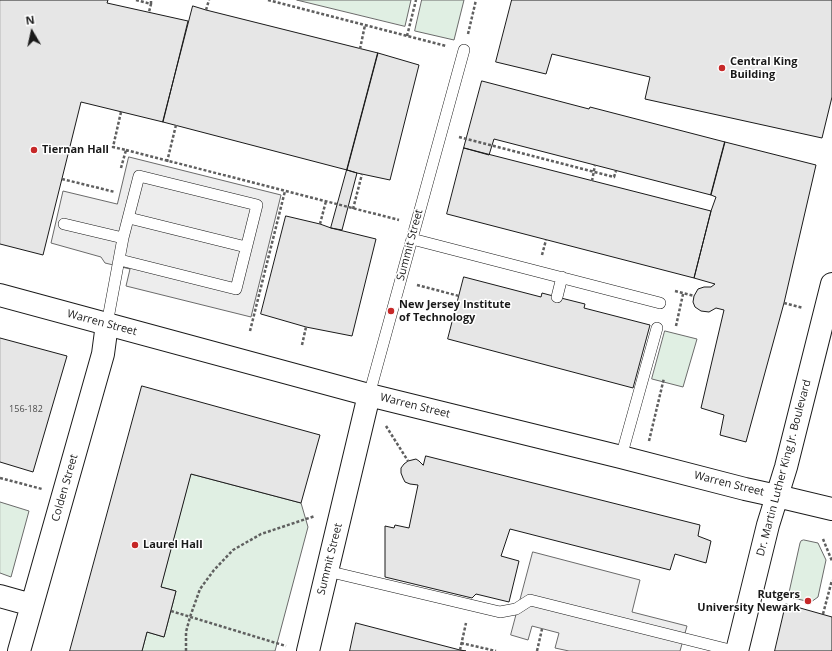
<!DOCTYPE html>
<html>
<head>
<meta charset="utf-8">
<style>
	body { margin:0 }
	#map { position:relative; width:832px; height:651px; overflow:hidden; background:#fff; font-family:"Open Sans",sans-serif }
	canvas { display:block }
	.north { position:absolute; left:12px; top:12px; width:40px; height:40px; -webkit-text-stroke:3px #fff; paint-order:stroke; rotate:351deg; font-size:11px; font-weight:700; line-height:16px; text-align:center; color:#1a1a1a }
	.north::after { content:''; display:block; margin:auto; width:14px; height:18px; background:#1a1a1a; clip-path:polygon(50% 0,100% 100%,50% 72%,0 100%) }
</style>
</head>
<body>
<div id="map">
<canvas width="832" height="651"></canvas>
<div class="north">N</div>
</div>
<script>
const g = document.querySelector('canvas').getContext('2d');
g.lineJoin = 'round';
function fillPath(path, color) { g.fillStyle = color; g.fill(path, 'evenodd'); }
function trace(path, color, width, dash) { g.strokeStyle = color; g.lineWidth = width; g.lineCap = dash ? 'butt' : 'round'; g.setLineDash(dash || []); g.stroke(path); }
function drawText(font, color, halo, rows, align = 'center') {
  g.font = font + ' "Open Sans",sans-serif'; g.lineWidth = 3; g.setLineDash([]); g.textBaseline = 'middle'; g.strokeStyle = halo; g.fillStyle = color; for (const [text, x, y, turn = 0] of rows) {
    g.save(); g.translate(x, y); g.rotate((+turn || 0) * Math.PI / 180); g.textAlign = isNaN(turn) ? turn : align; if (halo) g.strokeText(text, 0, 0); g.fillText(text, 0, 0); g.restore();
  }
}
const green = new Path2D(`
	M 297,0 L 411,0 L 405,26 Z
	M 422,0 L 464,0 L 454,40 L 415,31 Z
	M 665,331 L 697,339 L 683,387 L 652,379 Z
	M 191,474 L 301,503 L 308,527 L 275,651 L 142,651 L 147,632 L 164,637 L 176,591 L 161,587 Z
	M 0,502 L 29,511 L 11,577 L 0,573 Z
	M 804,540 L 818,543 L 826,560 L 818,597 L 811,602 L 788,597 L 800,543 L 801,541 Z`);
fillPath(green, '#e0efe3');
trace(green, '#6a6a6a', 1);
const parking = new Path2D(`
	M 129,157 L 281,195 L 251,317 L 126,286 L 130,269 L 105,263 L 101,257 L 51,243 L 63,191 L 117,204 Z
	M 533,552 L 640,580 L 632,612 L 687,626 L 680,651 L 569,651 L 555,648 L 559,633 L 532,626 L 528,640 L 511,635 Z`);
fillPath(parking, '#ededed');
trace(parking, '#6a6a6a', 1);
const building = new Path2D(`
	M 0,0 L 108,0 L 107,3 L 188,21 L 163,122 L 81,102 L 43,255 L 0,244 Z
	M 512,0 L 832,0 L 832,97 L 822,138 L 645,99 L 650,77 L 552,54 L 546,74 L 496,62 Z
	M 193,6 L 206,10 L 378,53 L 347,170 L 163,122 Z
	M 378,53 L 419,65 L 390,180 L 357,173 L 347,170 Z
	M 482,81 L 589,109 L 590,107 L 725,142 L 711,195 L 494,139 L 489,155 L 464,148 Z
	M 725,142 L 816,165 L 784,303 L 746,442 L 720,435 L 724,415 L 701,408 L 724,310 L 716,308 L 709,312 L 701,311 L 695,307 L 693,302 L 694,296 L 698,289 L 704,287 L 711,287 L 715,284 L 694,278 L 711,211 L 716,197 L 711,195 Z
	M 464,148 L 711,211 L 694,278 L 447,214 Z
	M 347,170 L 357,173 L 342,230 L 331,228 Z
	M 286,216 L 320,224 L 331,228 L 376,239 L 352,336 L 306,327 L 261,314 Z
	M 464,277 L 541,297 L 542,293 L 557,297 L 585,304 L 584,308 L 650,325 L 633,388 L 448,339 Z
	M 0,338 L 67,356 L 33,472 L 0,462 Z
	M 142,386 L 320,435 L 301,503 L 191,474 L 161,587 L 176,591 L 164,637 L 147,632 L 142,651 L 70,651 Z
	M 426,456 L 700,525 L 698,536 L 711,541 L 706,563 L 675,554 L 670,570 L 510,529 L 501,556 L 519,561 L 509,602 L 476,594 L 472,598 L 385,577 L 385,526 L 394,528 L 395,525 L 409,528 L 418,485 L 410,484 L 405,482 L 403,478 L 401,473 L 401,468 L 404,464 L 408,461 L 416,459 L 419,461 L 423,465 Z
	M 786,604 L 832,617 L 832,651 L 775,651 Z
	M 356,623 L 460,650 L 466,651 L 350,651 Z`);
fillPath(building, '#e6e6e6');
trace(building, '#1a1a1a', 1);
const service = new Path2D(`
	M 129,218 L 246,247
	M 64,224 L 123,238
	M 412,239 L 660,303
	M 557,297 L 562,277
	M 107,324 L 123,238 L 139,176 L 257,205 L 236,289 L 120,260
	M 369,395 L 464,50
	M 621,457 L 657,328
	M 327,571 L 500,612 L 516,609 L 530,600 L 734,651`);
const minor = new Path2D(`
	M 0,596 L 32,605
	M 19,651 L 103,354 L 107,324
	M 308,651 L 369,395`);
const tertiary = new Path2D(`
	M 777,496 L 832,509
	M 737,651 L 768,525 L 786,467 L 832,284`);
const secondary = new Path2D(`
	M 0,295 L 369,395 L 621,457 L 745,489 L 777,496`);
trace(service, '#1a1a1a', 12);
trace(minor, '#1a1a1a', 24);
trace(tertiary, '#1a1a1a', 24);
trace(secondary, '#1a1a1a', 24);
trace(new Path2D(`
	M 136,0 L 151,4 L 149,12
	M 268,0 L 446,46
	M 151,4 L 151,0
	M 206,10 L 209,0
	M 468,34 L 476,0
	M 407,36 L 416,0
	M 360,49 L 365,25
	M 121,112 L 113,147 L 126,150 L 121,168
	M 459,137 L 614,177 L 616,171
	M 126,150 L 399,220
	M 167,162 L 176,125
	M 62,179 L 115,192
	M 592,181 L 595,165
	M 353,209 L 362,174
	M 320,224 L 326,201
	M 542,255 L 546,240
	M 417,285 L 459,296
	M 675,291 L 694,296
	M 784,303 L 803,308
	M 676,326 L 683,294
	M 250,331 L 285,191
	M 302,345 L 306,327
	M 386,426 L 408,461
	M 649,441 L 664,378
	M 0,478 L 42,489
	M 823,539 L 832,561
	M 171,611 L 286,646
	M 823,614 L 832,580
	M 461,643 L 496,651
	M 460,650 L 466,623
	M 186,651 L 186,632 L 190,617 L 200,589 L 214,570 L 233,550 L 261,534 L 315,516
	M 537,651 L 542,629`), '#5f5f5f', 2.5, [3, 2]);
trace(service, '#fff', 11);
trace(minor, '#fff', 22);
trace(tertiary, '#fff', 22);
trace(secondary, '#fff', 22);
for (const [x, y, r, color] of [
	[722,68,4,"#c62828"],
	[34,150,4,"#c62828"],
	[391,311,4,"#c62828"],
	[135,545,4,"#c62828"],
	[808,601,4,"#c62828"]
]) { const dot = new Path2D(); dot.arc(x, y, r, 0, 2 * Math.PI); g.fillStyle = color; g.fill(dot); trace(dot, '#fff', 1.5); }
drawText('9px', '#4d4d4d', null, [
	["156-182",26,409]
]);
drawText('bold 11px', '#1a1a1a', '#fff', [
	["Central King",730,62],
	["Building",730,75],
	["Tiernan Hall",42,150],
	["New Jersey Institute",399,305],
	["of Technology",399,318],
	["Laurel Hall",143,545],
	["Rutgers",800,595,"right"],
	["University Newark",800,608,"right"]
], 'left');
drawText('11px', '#1a1a1a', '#fff', [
	["Summit Street",410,245,-75],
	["Warren Street",102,323,15],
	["Warren Street",415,406,14],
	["Dr. Martin Luther King Jr. Boulevard",784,468,-75],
	["Warren Street",729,484,14],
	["Colden Street",65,488,-74],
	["Summit Street",330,559,-76]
]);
</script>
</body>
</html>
